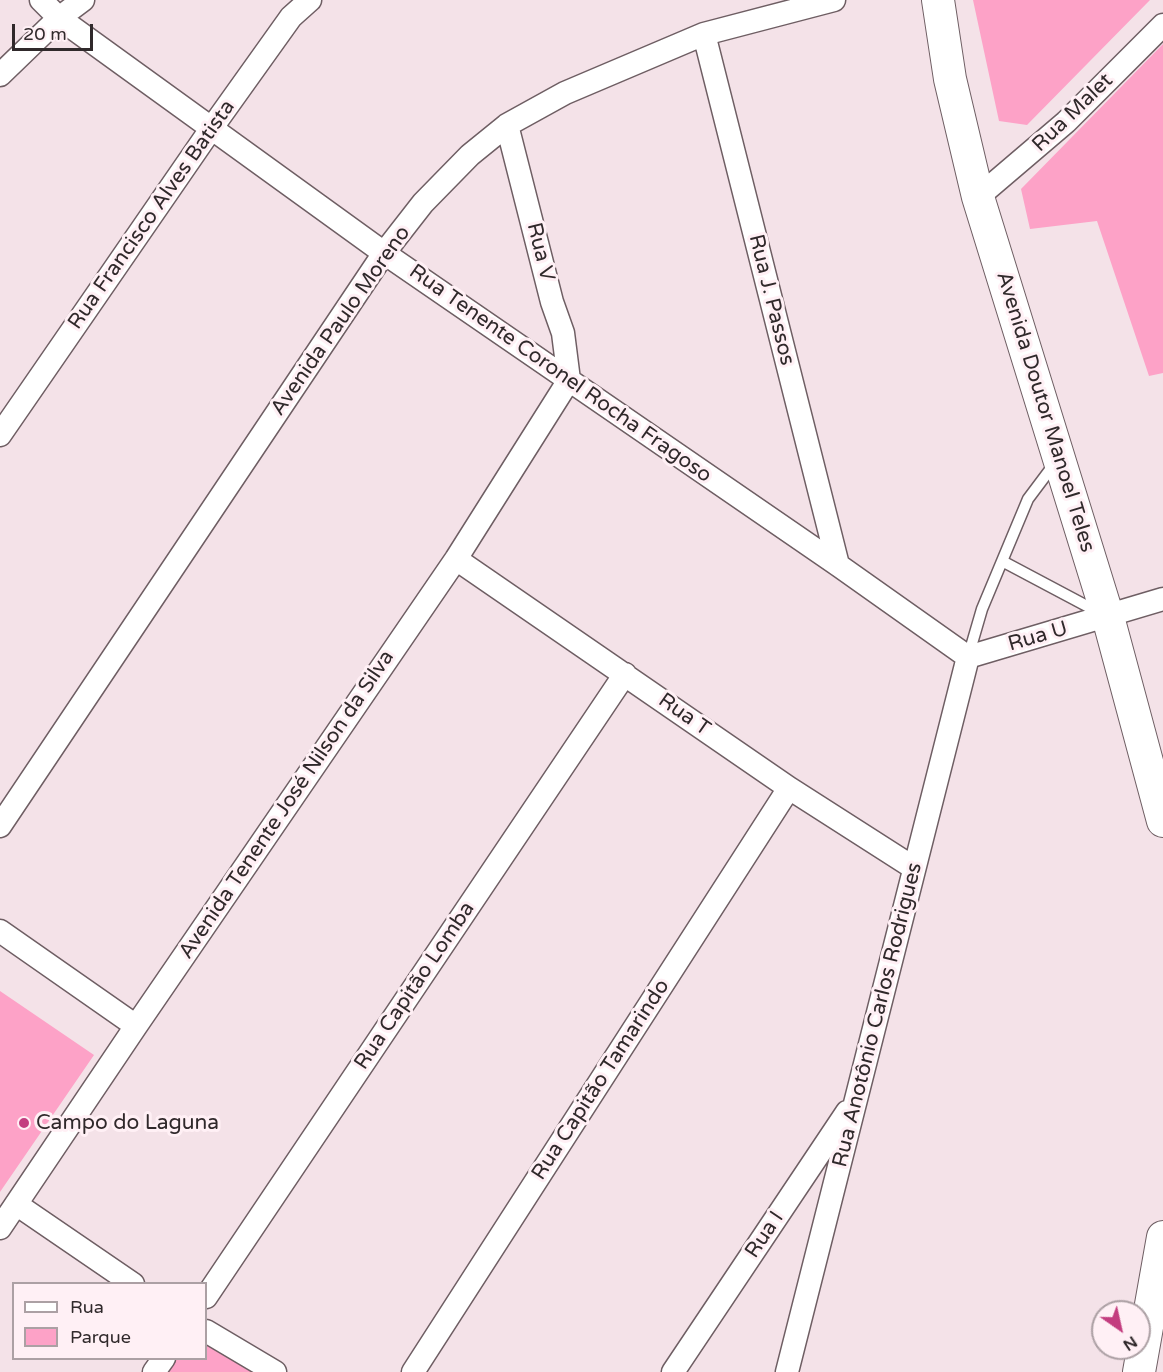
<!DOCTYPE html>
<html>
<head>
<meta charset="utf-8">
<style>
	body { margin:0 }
	#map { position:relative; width:1163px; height:1372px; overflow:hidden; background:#f4e2e8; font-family:"Varela Round",sans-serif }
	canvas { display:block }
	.legend { position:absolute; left:12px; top:1282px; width:195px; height:78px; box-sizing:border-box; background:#fff0f5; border:2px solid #aca0a4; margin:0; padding:8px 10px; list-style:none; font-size:18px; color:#30292b }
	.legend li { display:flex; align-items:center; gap:12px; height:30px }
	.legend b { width:30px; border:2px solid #aca0a4 }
	.north { position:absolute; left:1091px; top:1300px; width:60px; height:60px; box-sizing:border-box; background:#fff0f5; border:2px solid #aca0a4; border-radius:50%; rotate:146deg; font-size:16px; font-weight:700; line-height:24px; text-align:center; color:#30292b }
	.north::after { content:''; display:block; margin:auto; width:21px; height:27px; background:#c33d7f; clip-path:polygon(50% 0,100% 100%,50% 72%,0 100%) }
	.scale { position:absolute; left:12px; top:24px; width:81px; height:27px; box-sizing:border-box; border:3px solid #30292b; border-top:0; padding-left:8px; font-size:18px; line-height:21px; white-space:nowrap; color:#30292b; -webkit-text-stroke:4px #fff0f5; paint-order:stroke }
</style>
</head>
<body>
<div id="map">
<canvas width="1163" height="1372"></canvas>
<ul class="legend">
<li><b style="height:8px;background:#fff"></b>Rua</li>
<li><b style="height:16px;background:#fda2c7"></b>Parque</li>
</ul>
<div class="north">N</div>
<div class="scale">20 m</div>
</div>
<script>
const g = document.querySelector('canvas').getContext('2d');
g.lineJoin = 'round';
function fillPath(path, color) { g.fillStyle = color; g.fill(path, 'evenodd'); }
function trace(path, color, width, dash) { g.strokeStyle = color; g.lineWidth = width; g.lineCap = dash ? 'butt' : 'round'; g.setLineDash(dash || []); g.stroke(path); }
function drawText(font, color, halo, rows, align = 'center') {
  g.font = font + ' "Varela Round",sans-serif'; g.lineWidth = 6; g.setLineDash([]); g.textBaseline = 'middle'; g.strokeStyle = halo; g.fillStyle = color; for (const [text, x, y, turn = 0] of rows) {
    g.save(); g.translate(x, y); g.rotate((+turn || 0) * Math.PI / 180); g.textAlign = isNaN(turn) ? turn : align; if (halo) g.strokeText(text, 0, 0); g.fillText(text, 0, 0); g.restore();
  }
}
fillPath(new Path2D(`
	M 973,0 L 1150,0 L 1027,125 L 999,121 Z
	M 1163,44 L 1163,373 L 1149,376 L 1097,221 L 1030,229 L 1021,189 Z
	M 0,991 L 94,1055 L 0,1192 Z
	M 206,1331 L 275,1372 L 154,1372 L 164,1359 L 206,1358 Z`), '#fda2c7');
const service = new Path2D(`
	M 1002,561 L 1100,613
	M 968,657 L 982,609 L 1028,499 L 1055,463`);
const minor = new Path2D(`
	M 41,0 L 59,18 L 384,253 L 838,565 L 968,657
	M 704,34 L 838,565
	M 0,75 L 59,18 L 83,0
	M 978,197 L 1066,122 L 1163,25
	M 0,435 L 211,129 L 291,17 L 310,0
	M 456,559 L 789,788 L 914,868
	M 968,657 L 1163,599
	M 0,826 L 384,253 L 423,203 L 470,155 L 507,125 L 565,93 L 704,34 L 834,0
	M 0,931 L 136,1026
	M 16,1204 L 133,1284
	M 0,1228 L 136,1026 L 456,559 L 569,380 L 563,333 L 552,302 L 507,125
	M 206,1297 L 625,674
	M 206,1331 L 275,1372
	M 154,1372 L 164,1358
	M 413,1372 L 789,788
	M 673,1372 L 847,1112
	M 787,1372 L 968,657`);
const secondary = new Path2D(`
	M 938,0 L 950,79 L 978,197 L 1108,617 L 1163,821
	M 1139,1372 L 1163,1237`);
trace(service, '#6e5e63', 13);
trace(minor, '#6e5e63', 25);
trace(secondary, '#6e5e63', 34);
trace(service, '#fff', 10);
trace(minor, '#fff', 22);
trace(secondary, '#fff', 32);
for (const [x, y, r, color] of [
	[24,1123,6,"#c33d7f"]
]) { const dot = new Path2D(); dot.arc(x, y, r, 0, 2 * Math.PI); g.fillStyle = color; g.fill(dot); trace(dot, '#fff0f5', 2); }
drawText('21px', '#30292b', '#fff0f5', [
	["Rua Malet",1073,113,-44],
	["Rua Francisco Alves Batista",152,215,-55],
	["Rua V",540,252,76],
	["Rua J. Passos",771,300,76],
	["Avenida Paulo Moreno",341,321,-55],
	["Rua Tenente Coronel Rocha Fragoso",560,374,35],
	["Avenida Doutor Manoel Teles",1045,412,73],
	["Rua U",1038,637,-16],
	["Rua T",684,715,35],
	["Avenida Tenente José Nilson da Silva",287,805,-56],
	["Rua Capitão Lomba",415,986,-56],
	["Rua Anotônio Carlos Rodrigues",878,1015,-76],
	["Rua Capitão Tamarindo",601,1080,-57],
	["Rua I",765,1235,-56]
]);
drawText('21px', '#30292b', '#fff0f5', [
	["Campo do Laguna",36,1123]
], 'left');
</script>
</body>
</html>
